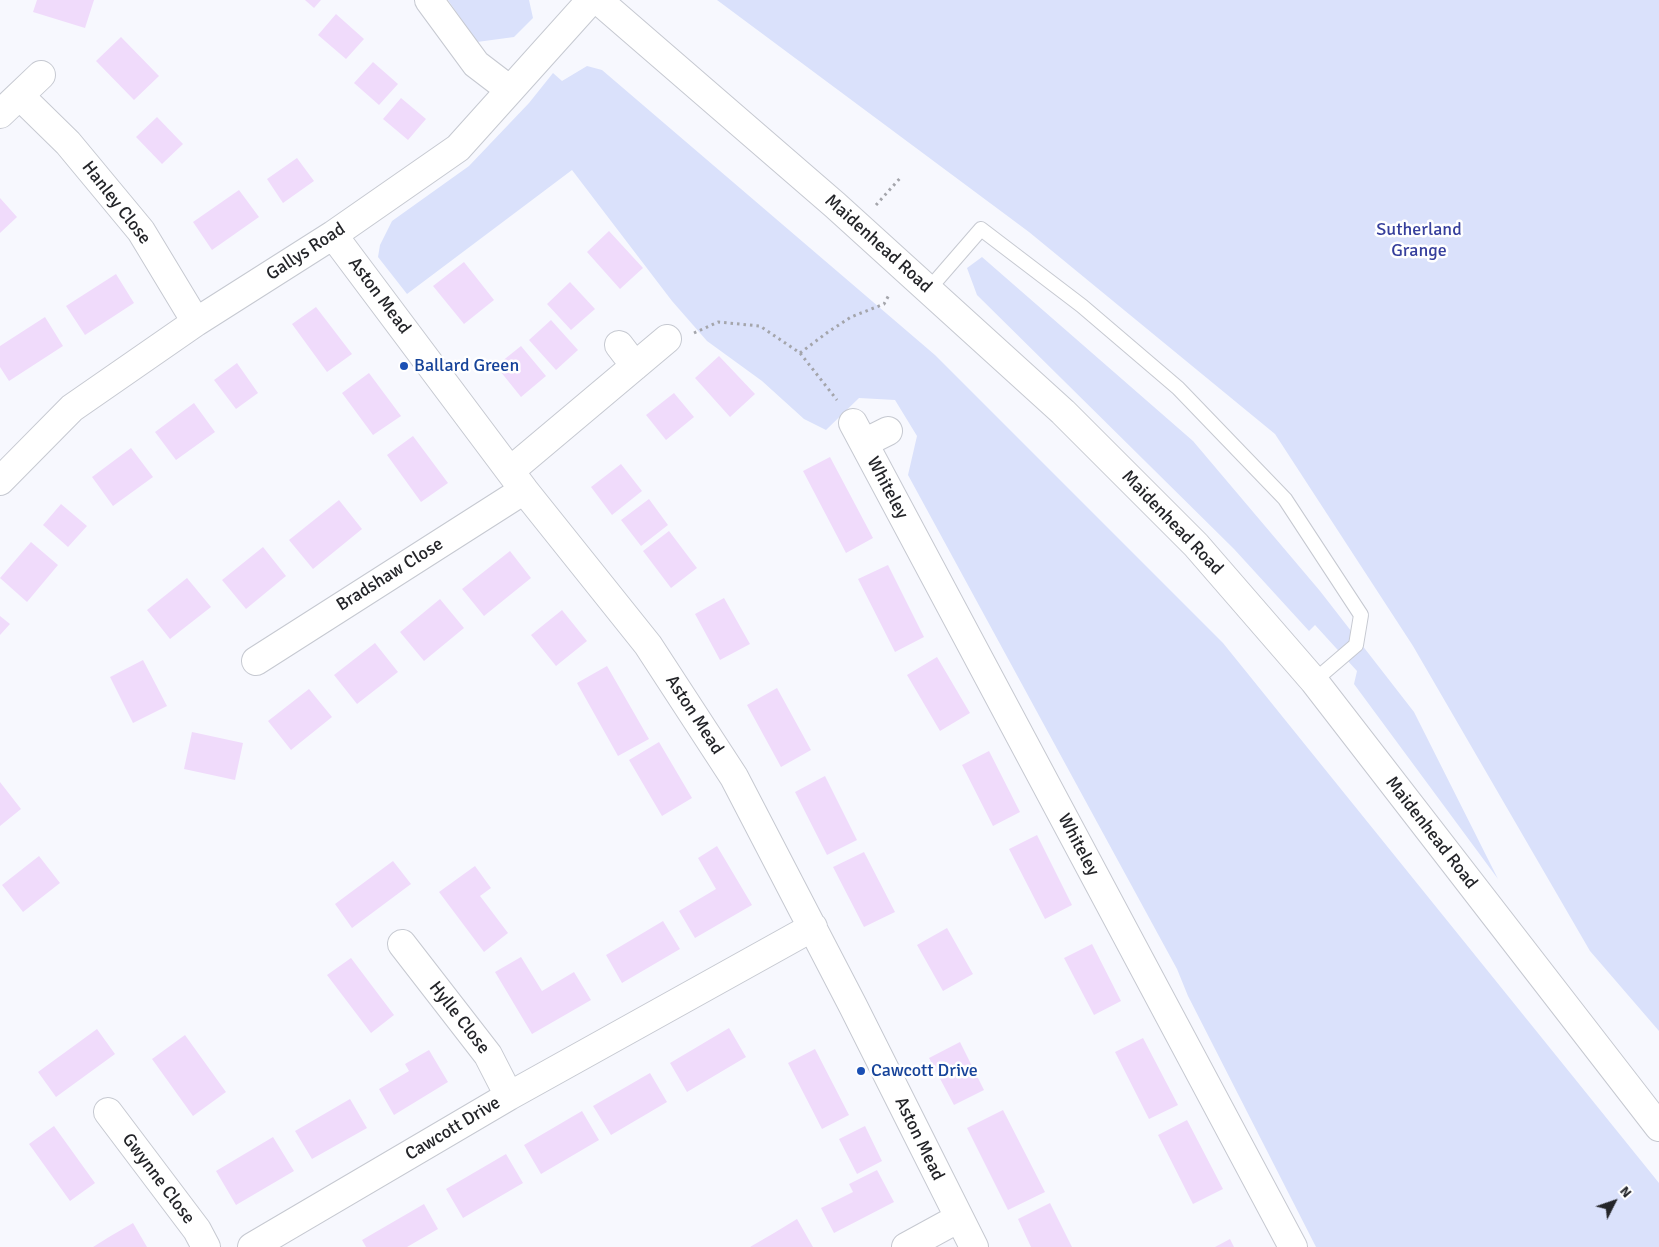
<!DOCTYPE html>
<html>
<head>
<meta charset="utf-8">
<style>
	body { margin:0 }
	#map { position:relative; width:1659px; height:1247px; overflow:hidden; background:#f7f8fe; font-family:Signika,sans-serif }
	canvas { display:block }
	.north { position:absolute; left:1589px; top:1177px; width:50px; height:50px; -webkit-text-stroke:4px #fff; paint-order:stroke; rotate:49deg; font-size:14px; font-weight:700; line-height:20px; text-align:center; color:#242529 }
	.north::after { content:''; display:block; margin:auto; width:18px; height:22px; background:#242529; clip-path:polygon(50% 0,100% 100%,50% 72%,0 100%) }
</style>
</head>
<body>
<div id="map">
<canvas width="1659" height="1247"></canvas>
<div class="north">N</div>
</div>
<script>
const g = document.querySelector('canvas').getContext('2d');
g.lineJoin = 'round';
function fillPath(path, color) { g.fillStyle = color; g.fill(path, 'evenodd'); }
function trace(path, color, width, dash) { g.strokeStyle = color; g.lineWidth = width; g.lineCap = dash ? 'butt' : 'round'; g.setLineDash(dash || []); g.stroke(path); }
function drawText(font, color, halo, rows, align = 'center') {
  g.font = font + ' Signika,sans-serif'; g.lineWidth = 5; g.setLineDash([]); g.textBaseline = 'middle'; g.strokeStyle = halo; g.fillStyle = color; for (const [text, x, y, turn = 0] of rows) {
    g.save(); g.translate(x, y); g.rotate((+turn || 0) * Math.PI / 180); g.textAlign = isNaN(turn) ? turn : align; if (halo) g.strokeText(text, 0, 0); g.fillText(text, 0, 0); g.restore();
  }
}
fillPath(new Path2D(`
	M 448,0 L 529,0 L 533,18 L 514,37 L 477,42 Z
	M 717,0 L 1659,0 L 1659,1031 L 1590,951 L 1413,646 L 1275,434 L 1029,232 Z
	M 587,66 L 602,70 L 935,355 L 1223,643 L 1659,1183 L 1659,1247 L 1316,1247 L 1188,996 L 1177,969 L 908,475 L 917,436 L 895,400 L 859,398 L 826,430 L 804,419 L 762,381 L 707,341 L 672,301 L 572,170 L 407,294 L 378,257 L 380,245 L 392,221 L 469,166 L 529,103 L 553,73 L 562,81 Z
	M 982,257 L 1193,441 L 1320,591 L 1414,712 L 1498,879 L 1354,684 L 1357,671 L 1315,625 L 1309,631 L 1234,549 L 977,295 L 967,268 Z`), '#dae1fb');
fillPath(new Path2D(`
	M 37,0 L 94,0 L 85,28 L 33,12 Z
	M 305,0 L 321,0 L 314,8 Z
	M 336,14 L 364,39 L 346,59 L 318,35 Z
	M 121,37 L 159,76 L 134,100 L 96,61 Z
	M 373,62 L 398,84 L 379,105 L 354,83 Z
	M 401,98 L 426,119 L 408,140 L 383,119 Z
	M 157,117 L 183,144 L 162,164 L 136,137 Z
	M 297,158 L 314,181 L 283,203 L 267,179 Z
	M 239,190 L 259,217 L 212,250 L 193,222 Z
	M 0,198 L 17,217 L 0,233 Z
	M 609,231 L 643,268 L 620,289 L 587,252 Z
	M 464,262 L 494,300 L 464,324 L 433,286 Z
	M 116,274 L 134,303 L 85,335 L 66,306 Z
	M 570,282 L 595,309 L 571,330 L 547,304 Z
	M 316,307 L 352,354 L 327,372 L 292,324 Z
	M 45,317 L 63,346 L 9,381 L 0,367 L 0,346 Z
	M 551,320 L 578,350 L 556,370 L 529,340 Z
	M 521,346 L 546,376 L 521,397 L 496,366 Z
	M 719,356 L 755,394 L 730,417 L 695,378 Z
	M 237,363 L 258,393 L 236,409 L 214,380 Z
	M 369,373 L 401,416 L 373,435 L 342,393 Z
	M 674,393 L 694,417 L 666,440 L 646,415 Z
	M 194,403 L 215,432 L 176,460 L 155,432 Z
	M 413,436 L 448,483 L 421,502 L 387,455 Z
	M 131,448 L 153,477 L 113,506 L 92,477 Z
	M 830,457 L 873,538 L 846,553 L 803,471 Z
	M 621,464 L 642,491 L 612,515 L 591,487 Z
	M 649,499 L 668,525 L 641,546 L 621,520 Z
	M 339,500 L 362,529 L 313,569 L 289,540 Z
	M 61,504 L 87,526 L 68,547 L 43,525 Z
	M 669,531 L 697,568 L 671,588 L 643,551 Z
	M 31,542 L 58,565 L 27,602 L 0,578 Z
	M 263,547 L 286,576 L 246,609 L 222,580 Z
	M 510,551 L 531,578 L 484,616 L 462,589 Z
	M 888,565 L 924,637 L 895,652 L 858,579 Z
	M 187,578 L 211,607 L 170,639 L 147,610 Z
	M 724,598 L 750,644 L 720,660 L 695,614 Z
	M 440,599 L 464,628 L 424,661 L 400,632 Z
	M 562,610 L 587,641 L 556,666 L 531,635 Z
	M 0,616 L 10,624 L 0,635 Z
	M 375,643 L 398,672 L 357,704 L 334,675 Z
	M 937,657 L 970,713 L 940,731 L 907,675 Z
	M 143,660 L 167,706 L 133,723 L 110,677 Z
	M 607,666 L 649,739 L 618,756 L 577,683 Z
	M 777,688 L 811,750 L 781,767 L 747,705 Z
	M 309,689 L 332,717 L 291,750 L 268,721 Z
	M 192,732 L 243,743 L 235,780 L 184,769 Z
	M 659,742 L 692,798 L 662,816 L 629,760 Z
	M 989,751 L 1020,812 L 993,826 L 962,765 Z
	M 825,776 L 857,840 L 827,855 L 795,792 Z
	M 0,782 L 21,809 L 0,826 Z
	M 1037,835 L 1072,905 L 1045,919 L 1009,849 Z
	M 717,846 L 752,905 L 695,938 L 679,911 L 716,889 L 698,858 Z
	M 864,852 L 895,912 L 864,927 L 833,867 Z
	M 39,856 L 60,883 L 23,912 L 2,885 Z
	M 393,861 L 411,884 L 352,928 L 335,904 Z
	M 475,866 L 491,888 L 480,896 L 508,933 L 484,952 L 439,892 Z
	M 663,921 L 680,949 L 622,983 L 606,955 Z
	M 947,928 L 973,974 L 943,991 L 917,945 Z
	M 1092,944 L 1121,1001 L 1094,1015 L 1064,958 Z
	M 521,957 L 542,991 L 574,972 L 591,1000 L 532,1034 L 495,972 Z
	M 351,958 L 394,1015 L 371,1033 L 327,975 Z
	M 729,1028 L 746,1057 L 687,1092 L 670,1063 Z
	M 97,1029 L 115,1054 L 56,1097 L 38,1072 Z
	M 185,1035 L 226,1092 L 193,1116 L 152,1059 Z
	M 1143,1038 L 1178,1105 L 1149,1119 L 1115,1052 Z
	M 960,1042 L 984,1090 L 954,1105 L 929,1058 Z
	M 815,1049 L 849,1115 L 822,1129 L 788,1063 Z
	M 429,1050 L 448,1082 L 394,1115 L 379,1089 L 409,1071 L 405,1064 Z
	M 650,1073 L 667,1102 L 611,1135 L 593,1106 Z
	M 350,1099 L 367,1128 L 312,1159 L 295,1131 Z
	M 1003,1110 L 1045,1192 L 1008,1210 L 967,1128 Z
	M 582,1111 L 599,1140 L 541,1174 L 524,1145 Z
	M 1187,1120 L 1223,1189 L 1193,1204 L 1158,1135 Z
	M 54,1126 L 95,1183 L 70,1201 L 29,1144 Z
	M 865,1126 L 882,1161 L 857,1174 L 839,1139 Z
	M 273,1137 L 294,1171 L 236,1205 L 216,1171 Z
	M 506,1154 L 523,1183 L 463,1218 L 446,1189 Z
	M 877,1170 L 894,1202 L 834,1233 L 821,1208 L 853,1192 L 849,1184 Z
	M 1050,1203 L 1072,1247 L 1031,1247 L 1018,1219 Z
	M 424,1204 L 438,1229 L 407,1247 L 366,1247 L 362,1240 Z
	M 797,1219 L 813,1247 L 750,1247 L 774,1233 Z
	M 133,1223 L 147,1247 L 93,1247 L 109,1237 Z
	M 1230,1239 L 1234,1247 L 1215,1247 Z`), '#f0dbfb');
const service = new Path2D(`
	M 929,289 L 981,229 L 1082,306 L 1178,388 L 1285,499 L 1361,615 L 1356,645 L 1314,681`);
const minor = new Path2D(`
	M 429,0 L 476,64 L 510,90
	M 20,96 L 68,143 L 141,231 L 196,322
	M 0,114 L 41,75
	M 333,235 L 524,490 L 648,645 L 734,777 L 853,1006 L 974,1247
	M 619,345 L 635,366
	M 853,423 L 1293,1247
	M 864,443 L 888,431
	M 510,471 L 667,339
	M 0,481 L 72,408 L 196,322 L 333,235 L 458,148 L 591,0
	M 256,661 L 524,490
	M 402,944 L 488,1055 L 509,1096
	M 108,1112 L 197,1230 L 206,1247
	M 252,1247 L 509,1096 L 813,927
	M 906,1247 L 959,1218`);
const primary = new Path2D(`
	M 598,0 L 835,205 L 1063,412 L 1196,545 L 1314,681 L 1659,1127`);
trace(service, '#c6c9d1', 16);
trace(minor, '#c6c9d1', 30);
trace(primary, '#c6c9d1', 30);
trace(new Path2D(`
	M 876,205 L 902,176
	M 694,333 L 718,322 L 760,326 L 800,353 L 837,400
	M 800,353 L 828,332 L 851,317 L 884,304 L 890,293`), '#a4a5ab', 3, [2.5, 4]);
trace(service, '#fff', 14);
trace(minor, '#fff', 28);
trace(primary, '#fff', 28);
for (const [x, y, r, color] of [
	[404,366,5,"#1a4fb4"],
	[861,1071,5,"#1a4fb4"]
]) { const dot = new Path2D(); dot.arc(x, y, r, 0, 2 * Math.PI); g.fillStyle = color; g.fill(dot); trace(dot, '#fff', 2); }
drawText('18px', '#242529', '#fff', [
	["Hanley Close",116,203,52],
	["Maidenhead Road",878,244,42],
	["Gallys Road",306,252,-33],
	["Aston Mead",379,296,53],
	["Whiteley",887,488,62],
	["Maidenhead Road",1172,523,46],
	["Bradshaw Close",390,575,-32],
	["Aston Mead",694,715,57],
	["Maidenhead Road",1431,833,52],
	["Whiteley",1078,845,62],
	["Hylle Close",459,1018,52],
	["Cawcott Drive",453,1129,-31],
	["Aston Mead",919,1139,64],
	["Gwynne Close",158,1179,53]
]);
drawText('18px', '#363f9c', '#fff', [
	["Sutherland",1419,230],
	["Grange",1419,251]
]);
drawText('18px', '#164399', '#fff', [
	["Ballard Green",414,366],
	["Cawcott Drive",871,1071]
], 'left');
</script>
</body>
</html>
